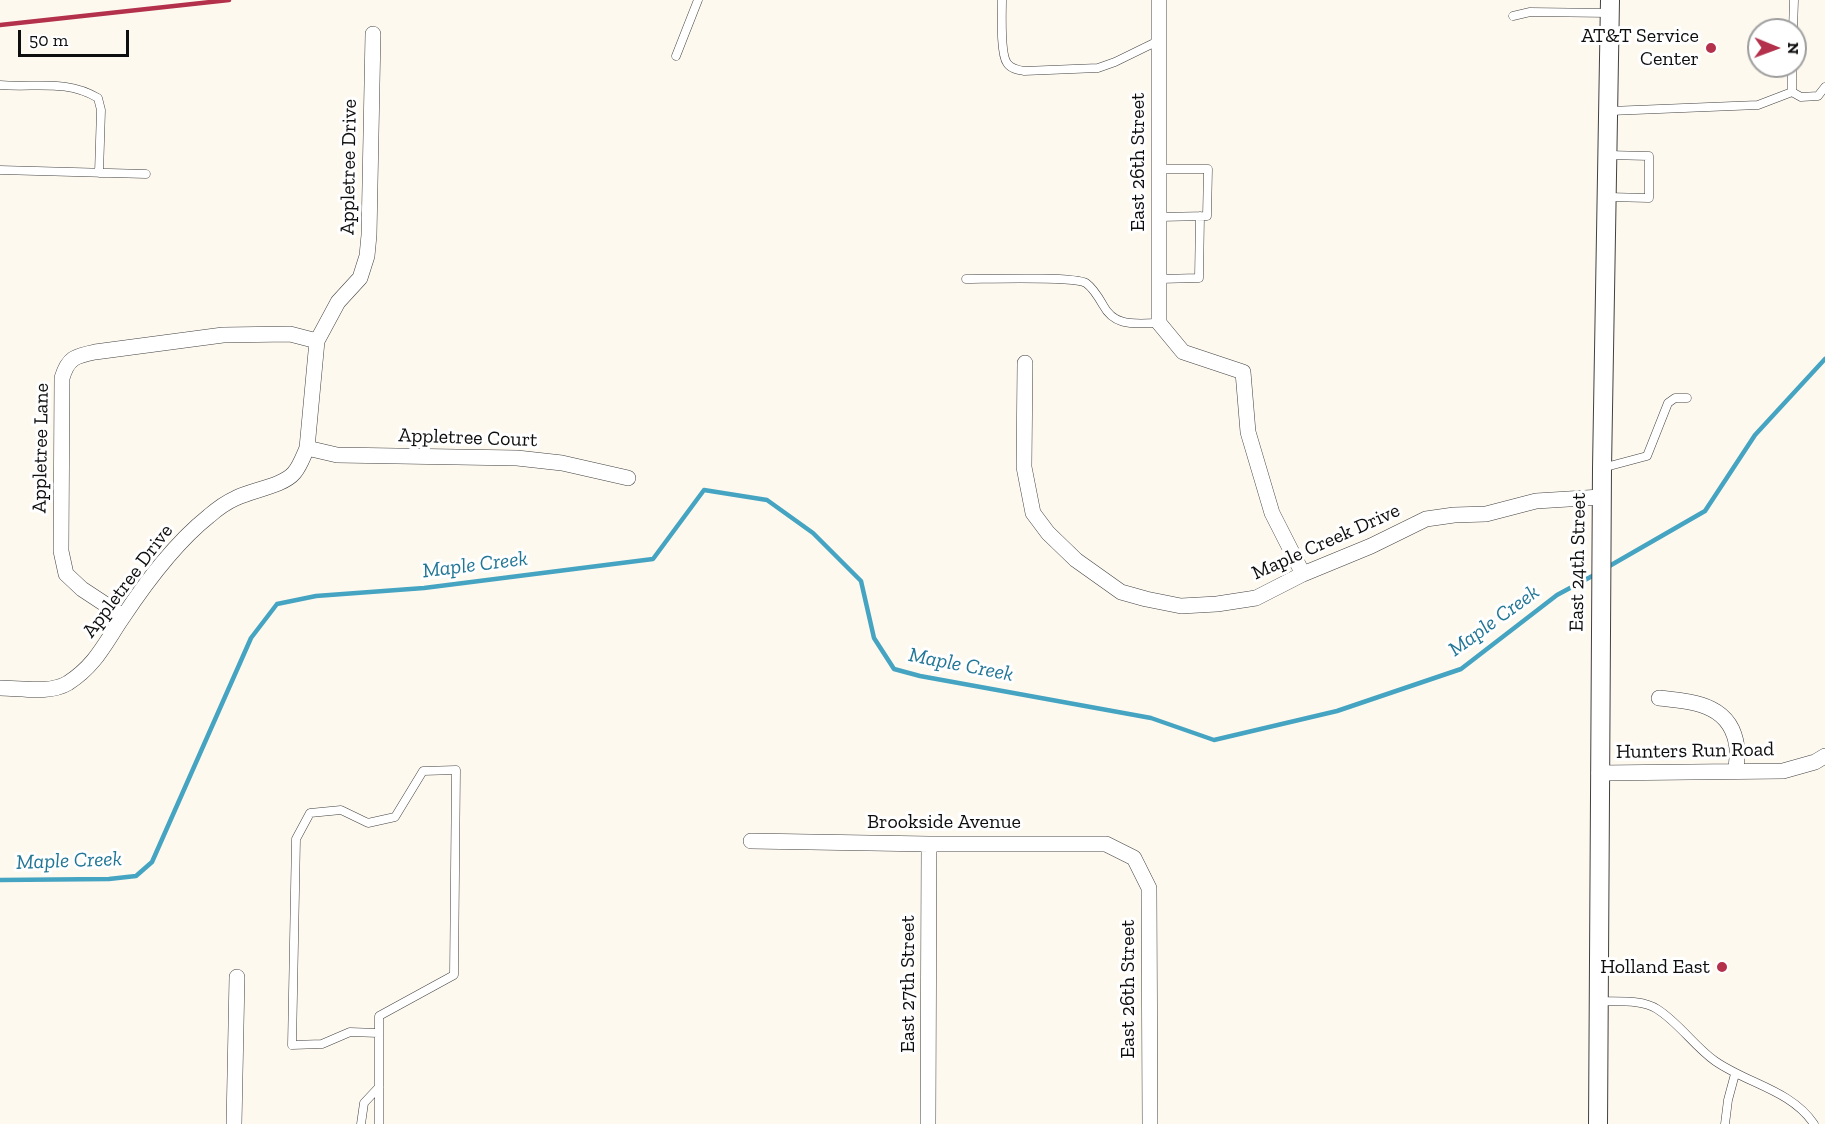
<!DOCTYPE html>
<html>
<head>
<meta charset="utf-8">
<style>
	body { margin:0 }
	#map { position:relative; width:1825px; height:1124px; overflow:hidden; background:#fef9ef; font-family:"Zilla Slab",serif }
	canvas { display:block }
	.north { position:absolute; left:1747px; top:18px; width:60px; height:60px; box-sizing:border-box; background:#fff; border:2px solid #9f9f9f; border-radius:50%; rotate:91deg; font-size:16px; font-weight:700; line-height:24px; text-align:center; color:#0e0e0e }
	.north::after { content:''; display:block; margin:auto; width:21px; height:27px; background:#b3314b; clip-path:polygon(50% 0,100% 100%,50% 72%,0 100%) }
	.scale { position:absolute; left:18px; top:30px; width:111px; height:27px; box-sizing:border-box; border:3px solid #0e0e0e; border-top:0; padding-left:8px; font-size:18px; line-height:21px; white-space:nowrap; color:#0e0e0e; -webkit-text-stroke:4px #fff; paint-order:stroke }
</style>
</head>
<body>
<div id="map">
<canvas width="1825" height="1124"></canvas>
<div class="north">N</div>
<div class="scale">50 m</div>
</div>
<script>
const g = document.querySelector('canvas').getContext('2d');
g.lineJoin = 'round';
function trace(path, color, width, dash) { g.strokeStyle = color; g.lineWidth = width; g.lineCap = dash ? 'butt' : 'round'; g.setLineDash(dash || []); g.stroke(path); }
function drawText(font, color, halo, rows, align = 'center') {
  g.font = font + ' "Zilla Slab",serif'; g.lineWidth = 6; g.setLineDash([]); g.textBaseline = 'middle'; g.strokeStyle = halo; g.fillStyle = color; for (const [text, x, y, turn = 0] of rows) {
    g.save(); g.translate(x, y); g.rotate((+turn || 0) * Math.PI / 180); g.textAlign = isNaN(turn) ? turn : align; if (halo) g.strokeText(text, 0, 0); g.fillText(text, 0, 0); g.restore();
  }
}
trace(new Path2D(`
	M 1606,568 L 1705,511 L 1755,435 L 1825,359
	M 0,880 L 109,879 L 136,876 L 152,862 L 251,638 L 277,604 L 316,596 L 424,588 L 653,559 L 704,490 L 767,500 L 813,533 L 861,581 L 874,638 L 894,669 L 920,676 L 1151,718 L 1214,740 L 1337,711 L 1461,669 L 1557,595 L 1596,574`), '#45a4c2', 4.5);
const service = new Path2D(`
	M 1002,0 C 1002,14 1000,53 1007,63 C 1011,69 1018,70 1024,71 L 1098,68 L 1115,62 L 1158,41
	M 1513,16 L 1530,12 L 1609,13
	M 1793,30 L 1794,0
	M 676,56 L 698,0
	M 1792,66 L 1792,92 L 1801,97 L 1818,96 L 1825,87
	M 0,85 C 35,88 66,79 98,98 L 101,110 L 99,173
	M 1610,111 L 1758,105 L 1792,92
	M 1607,155 L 1649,156 L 1649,198 L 1608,197
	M 0,170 L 146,174
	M 1159,217 L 1207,216 L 1208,169 L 1159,169
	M 966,279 C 986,279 1074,276 1086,283 C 1093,288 1099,298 1103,305 C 1115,328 1136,323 1159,323
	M 1159,279 L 1199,278 L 1200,216
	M 1602,468 L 1647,456 L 1668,403 L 1675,398 L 1687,398
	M 1599,1001 C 1617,1002 1641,999 1657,1009 C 1678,1022 1695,1047 1715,1061 C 1748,1084 1791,1090 1814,1124
	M 378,1033 L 350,1032 L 322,1044 L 292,1045 L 296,839 L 310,813 L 341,810 L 368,823 L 395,817 L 423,771 L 456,770 L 454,975 L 379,1016 L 379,1124
	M 361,1124 L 364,1103 L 379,1087
	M 1725,1124 L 1728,1100 L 1735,1074`);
const minor = new Path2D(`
	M 1159,0 L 1159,323 L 1183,352 L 1243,372 L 1248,432 L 1272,513 L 1303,574
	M 1025,363 L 1024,467 L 1033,513 L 1048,533 L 1076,560 L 1121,592 L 1146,599 L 1181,606 L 1217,604 L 1256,598 L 1303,574 L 1371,546 L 1426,519 L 1454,515 L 1486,514 L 1536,501 L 1601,497
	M 307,448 L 337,455 L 517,458 L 562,463 L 628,478
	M 123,616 L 82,589 L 66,574 L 61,551 L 62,378 C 68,358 75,356 95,352 L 223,335 L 290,334 L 317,341
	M 0,688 C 20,688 50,694 68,683 C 96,665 105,643 123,617 C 147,581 175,543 209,516 C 217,509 227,502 236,498 C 252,490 283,486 294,473 C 300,466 303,457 307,448 L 317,341 L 338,302 L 360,278 L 367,256 L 369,235 L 373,34
	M 1659,698 C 1694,702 1732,704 1737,748 C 1738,755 1736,763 1736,771
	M 1599,773 L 1783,771 L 1815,762 L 1825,756
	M 751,841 L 929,844 L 1106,844 L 1134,858 L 1149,888 L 1150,1124
	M 234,1124 L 237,977
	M 928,1124 L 929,844`);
const tertiary = new Path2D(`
	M 1598,1124 L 1602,468 L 1610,0`);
trace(service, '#414141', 9);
trace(minor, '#414141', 16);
trace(tertiary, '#414141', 20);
trace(service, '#fff', 8);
trace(minor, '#fff', 15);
trace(tertiary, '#fff', 18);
trace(new Path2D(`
	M 0,25 L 229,0`), '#b3314b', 4.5);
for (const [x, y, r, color] of [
	[1711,48,6,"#b3314b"],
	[1722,967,6,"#b3314b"]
]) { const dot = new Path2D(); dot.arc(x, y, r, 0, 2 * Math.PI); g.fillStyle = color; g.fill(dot); trace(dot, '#fff', 2); }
drawText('20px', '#0e0e0e', '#fff', [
	["AT&T Service",1699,36],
	["Center",1699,59],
	["Holland East",1710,967]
], 'right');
drawText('20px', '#0e0e0e', '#fff', [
	["East 26th Street",1138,162,-90],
	["Appletree Drive",349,167,-89],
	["Appletree Court",468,438,2],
	["Appletree Lane",41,448,-89],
	["Maple Creek Drive",1326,542,-24],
	["East 24th Street",1578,562,-89],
	["Appletree Drive",128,581,-53],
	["Hunters Run Road",1695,751,-1],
	["Brookside Avenue",944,822],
	["East 27th Street",908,984,-90],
	["East 26th Street",1128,989,-90]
]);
drawText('italic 21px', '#217596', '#fff', [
	["Maple Creek",475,565,-7],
	["Maple Creek",1494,621,-36],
	["Maple Creek",961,665,11],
	["Maple Creek",69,861,-2]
]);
</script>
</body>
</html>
